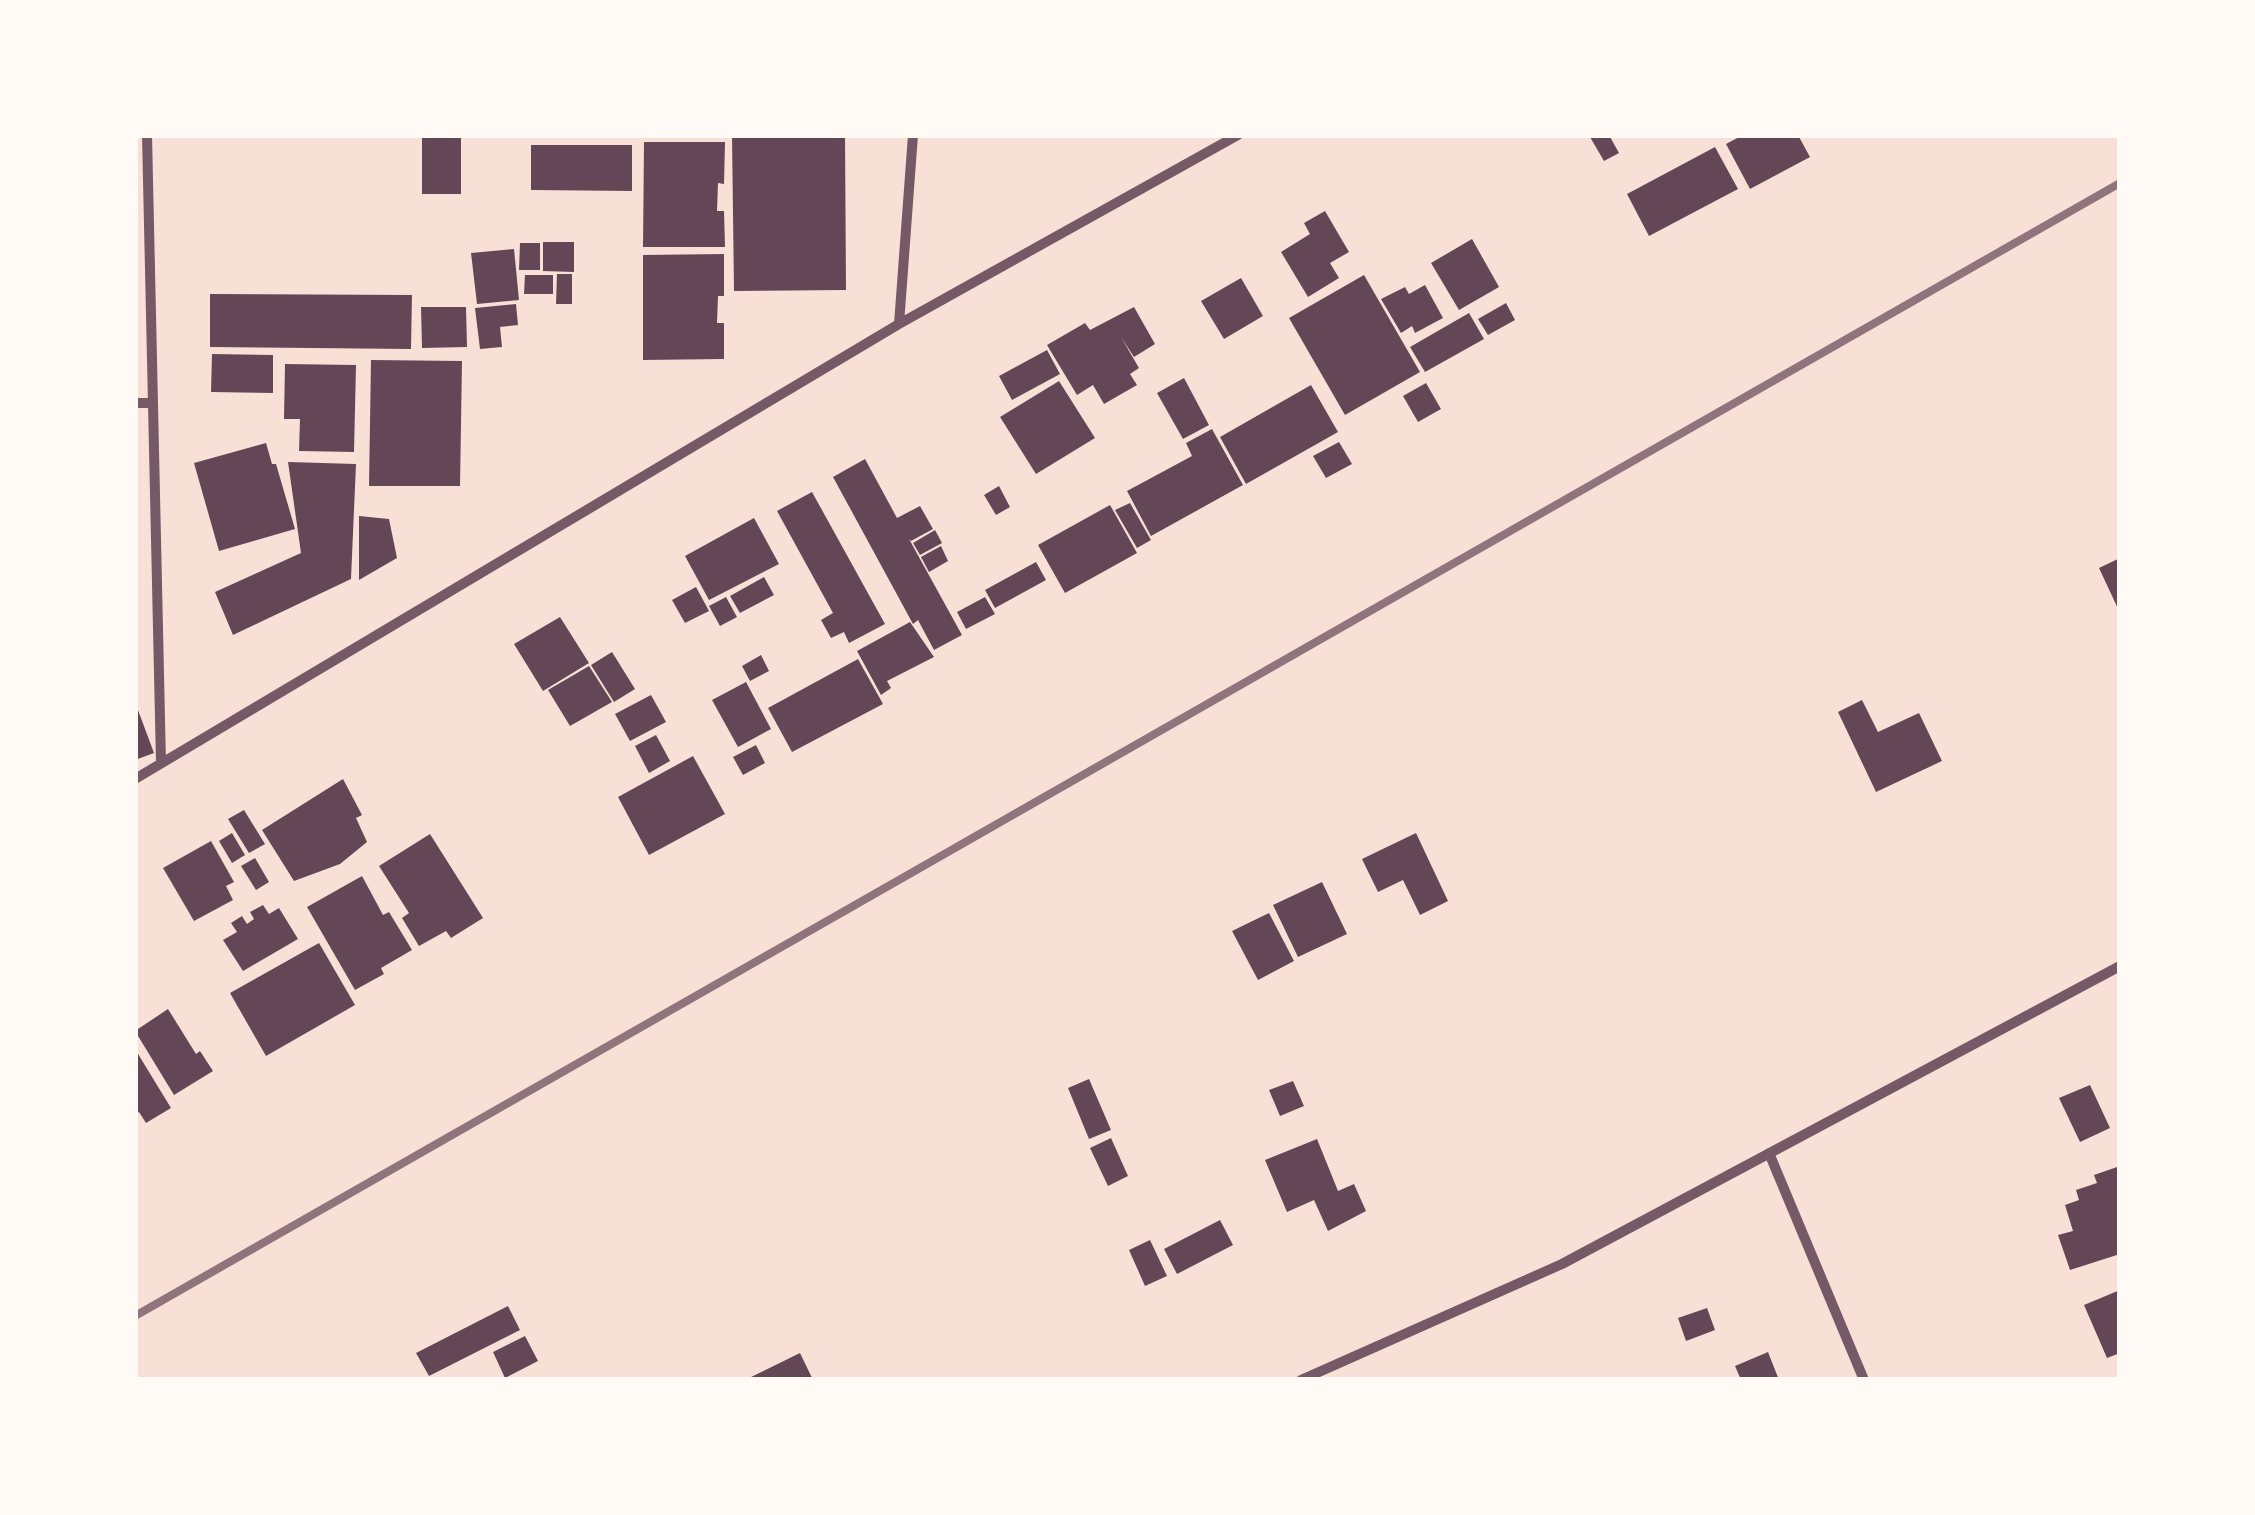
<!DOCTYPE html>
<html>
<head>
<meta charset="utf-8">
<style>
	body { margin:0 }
	#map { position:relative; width:2255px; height:1515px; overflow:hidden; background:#f7e1d7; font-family:Signika,sans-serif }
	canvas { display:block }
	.frame { position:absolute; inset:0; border:138px solid #fffaf5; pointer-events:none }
</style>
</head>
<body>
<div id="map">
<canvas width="2255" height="1515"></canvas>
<div class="frame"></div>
</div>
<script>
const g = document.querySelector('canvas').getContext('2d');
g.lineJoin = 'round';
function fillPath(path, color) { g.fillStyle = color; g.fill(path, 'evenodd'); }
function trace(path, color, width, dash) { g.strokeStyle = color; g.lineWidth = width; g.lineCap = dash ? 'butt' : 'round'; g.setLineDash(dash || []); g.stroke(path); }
fillPath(new Path2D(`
	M 845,135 L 846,290 L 734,291 L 732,136 Z
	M 1595,135 L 1609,135 L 1619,153 L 1604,161 L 1590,137 Z
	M 1743,135 L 1798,135 L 1810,157 L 1750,189 L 1726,144 Z
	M 422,137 L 461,138 L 461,194 L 422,194 Z
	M 644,142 L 725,142 L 724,184 L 718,183 L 717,211 L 724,211 L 725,247 L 643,247 Z
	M 531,145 L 632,145 L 632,191 L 531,190 Z
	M 1715,147 L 1738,189 L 1649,236 L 1627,194 Z
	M 1325,211 L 1349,252 L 1330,263 L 1339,278 L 1308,297 L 1281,252 L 1310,234 L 1304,223 Z
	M 1472,239 L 1499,287 L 1459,310 L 1431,263 Z
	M 543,242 L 574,242 L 574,272 L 543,271 Z
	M 520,243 L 540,243 L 540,270 L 519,270 Z
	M 514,249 L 519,300 L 477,304 L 471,253 Z
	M 724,254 L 724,296 L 718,296 L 717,323 L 724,323 L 724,359 L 643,360 L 643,255 Z
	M 557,274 L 572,274 L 572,304 L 556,304 Z
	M 525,275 L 553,275 L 553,294 L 524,294 Z
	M 1364,275 L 1420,372 L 1345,415 L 1289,318 Z
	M 1241,278 L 1263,316 L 1224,339 L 1201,301 Z
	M 1425,285 L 1443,318 L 1415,333 L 1412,326 L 1401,333 L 1381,299 L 1405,287 L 1409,294 Z
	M 210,294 L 412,295 L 411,349 L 210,347 Z
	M 1506,303 L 1515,320 L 1488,335 L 1478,319 Z
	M 516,304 L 518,325 L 500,327 L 502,347 L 480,349 L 475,308 Z
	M 421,307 L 466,307 L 467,347 L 422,348 Z
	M 1134,307 L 1155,344 L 1134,357 L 1121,337 L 1139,368 L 1130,374 L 1137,385 L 1104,404 L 1093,385 L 1077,395 L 1047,345 L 1085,323 L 1090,330 Z
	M 1469,313 L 1484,339 L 1425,372 L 1410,347 Z
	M 1047,350 L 1060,374 L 1012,400 L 999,376 Z
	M 212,354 L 273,355 L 273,393 L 211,392 Z
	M 371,360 L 462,361 L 460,486 L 369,486 Z
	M 285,364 L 356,365 L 354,452 L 299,451 L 300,419 L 284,419 Z
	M 1184,378 L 1209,425 L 1183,439 L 1157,393 Z
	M 1059,381 L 1095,438 L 1036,474 L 1000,417 Z
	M 1426,383 L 1441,409 L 1418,422 L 1403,396 Z
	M 1311,385 L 1338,432 L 1246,484 L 1220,437 Z
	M 1212,429 L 1243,485 L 1151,536 L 1127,491 L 1192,456 L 1186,443 Z
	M 1339,442 L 1352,464 L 1326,478 L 1313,456 Z
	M 266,443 L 272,464 L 276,464 L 295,529 L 219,551 L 194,463 Z
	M 865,459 L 897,518 L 920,506 L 933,529 L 911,541 L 909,539 L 962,635 L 934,650 L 918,620 L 913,624 L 833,477 Z
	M 288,462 L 356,464 L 351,579 L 233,635 L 215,592 L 301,553 Z
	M 999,486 L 1010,507 L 996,515 L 984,495 Z
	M 812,492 L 885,624 L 849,643 L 844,632 L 831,638 L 821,620 L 833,613 L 777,511 Z
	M 1130,503 L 1151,540 L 1137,548 L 1115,510 Z
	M 1110,505 L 1137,553 L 1065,593 L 1038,545 Z
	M 359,516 L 389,519 L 397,558 L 359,580 Z
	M 754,518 L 779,564 L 709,600 L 685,556 Z
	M 935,530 L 942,543 L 920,555 L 913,543 Z
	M 941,546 L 948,561 L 929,572 L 921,557 Z
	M 2120,558 L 2120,613 L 2099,568 Z
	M 1036,562 L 1046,580 L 995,608 L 985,590 Z
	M 764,577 L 774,595 L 740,613 L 730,596 Z
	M 696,587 L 709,611 L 685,623 L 672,600 Z
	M 726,597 L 737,617 L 720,626 L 709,606 Z
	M 985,597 L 995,614 L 966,629 L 957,612 Z
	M 560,617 L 589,663 L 543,691 L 514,644 Z
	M 910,622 L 934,657 L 887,681 L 891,688 L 881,695 L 857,651 Z
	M 612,652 L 635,689 L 614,702 L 591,665 Z
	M 761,655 L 769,671 L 750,681 L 742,666 Z
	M 858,659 L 883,704 L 792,752 L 768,708 Z
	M 589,666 L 612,702 L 570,726 L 548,690 Z
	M 746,682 L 771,729 L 738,747 L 712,700 Z
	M 651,695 L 666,722 L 630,741 L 615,714 Z
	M 1862,700 L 1878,732 L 1919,713 L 1942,761 L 1876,792 L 1838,712 Z
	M 135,702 L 154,753 L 135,760 Z
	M 656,735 L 670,761 L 649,773 L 635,746 Z
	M 756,745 L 765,763 L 743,775 L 733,757 Z
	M 693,756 L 725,814 L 649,855 L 618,797 Z
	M 343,779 L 362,815 L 356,818 L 367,842 L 340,864 L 294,881 L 262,830 Z
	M 244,810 L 265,844 L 249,853 L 228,819 Z
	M 232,833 L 245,855 L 232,863 L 219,841 Z
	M 1416,833 L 1448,901 L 1420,915 L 1403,880 L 1378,892 L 1362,859 Z
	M 430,834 L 483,918 L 451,938 L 446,931 L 419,946 L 402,918 L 409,913 L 379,866 Z
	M 211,841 L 234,882 L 226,886 L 233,900 L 194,921 L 163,868 Z
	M 255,858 L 269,882 L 256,890 L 241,866 Z
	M 362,876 L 383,915 L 389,912 L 412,950 L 381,968 L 384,974 L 355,990 L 307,907 Z
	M 1322,882 L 1347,934 L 1298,957 L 1273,905 Z
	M 263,905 L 269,914 L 279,908 L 298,939 L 243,971 L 223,940 L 237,932 L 231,923 L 242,916 L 247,924 L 254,919 L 250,912 Z
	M 1269,913 L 1294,961 L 1258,980 L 1232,931 Z
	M 319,943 L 355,1005 L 266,1056 L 230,993 Z
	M 168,1009 L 196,1054 L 200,1051 L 213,1071 L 174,1095 L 135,1031 Z
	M 135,1049 L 171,1108 L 146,1123 L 139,1112 L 135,1115 Z
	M 1089,1079 L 1111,1130 L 1089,1139 L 1068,1088 Z
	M 1293,1081 L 1304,1106 L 1280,1116 L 1269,1090 Z
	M 2090,1085 L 2110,1128 L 2080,1142 L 2059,1098 Z
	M 1111,1138 L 1128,1176 L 1108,1186 L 1090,1148 Z
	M 1317,1139 L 1338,1191 L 1354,1184 L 1366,1211 L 1328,1231 L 1314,1200 L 1287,1212 L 1265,1160 Z
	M 2120,1166 L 2120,1254 L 2070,1270 L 2058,1235 L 2073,1231 L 2065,1205 L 2079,1200 L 2076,1190 L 2097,1183 L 2094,1175 Z
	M 1220,1220 L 1233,1245 L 1177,1274 L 1164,1249 Z
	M 1150,1240 L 1167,1276 L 1145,1286 L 1129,1250 Z
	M 2120,1290 L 2120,1353 L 2107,1358 L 2084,1305 Z
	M 508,1306 L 520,1330 L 429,1376 L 416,1353 Z
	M 1707,1308 L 1715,1330 L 1686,1341 L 1678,1318 Z
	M 525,1336 L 538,1361 L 505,1378 L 493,1352 Z
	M 1768,1352 L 1779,1380 L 1741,1380 L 1735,1366 Z
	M 800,1353 L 813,1380 L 745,1380 Z`), '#644757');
trace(new Path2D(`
	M 147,135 L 161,763
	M 899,324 L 913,135
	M 135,403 L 153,403
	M 135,779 L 899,324 L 1238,135
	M 1769,1153 L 1864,1380
	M 1301,1380 L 1562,1264 L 2120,966`), '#755966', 10);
trace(new Path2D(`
	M 135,1316 L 2120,183`), '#8f747c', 8);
</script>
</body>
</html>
